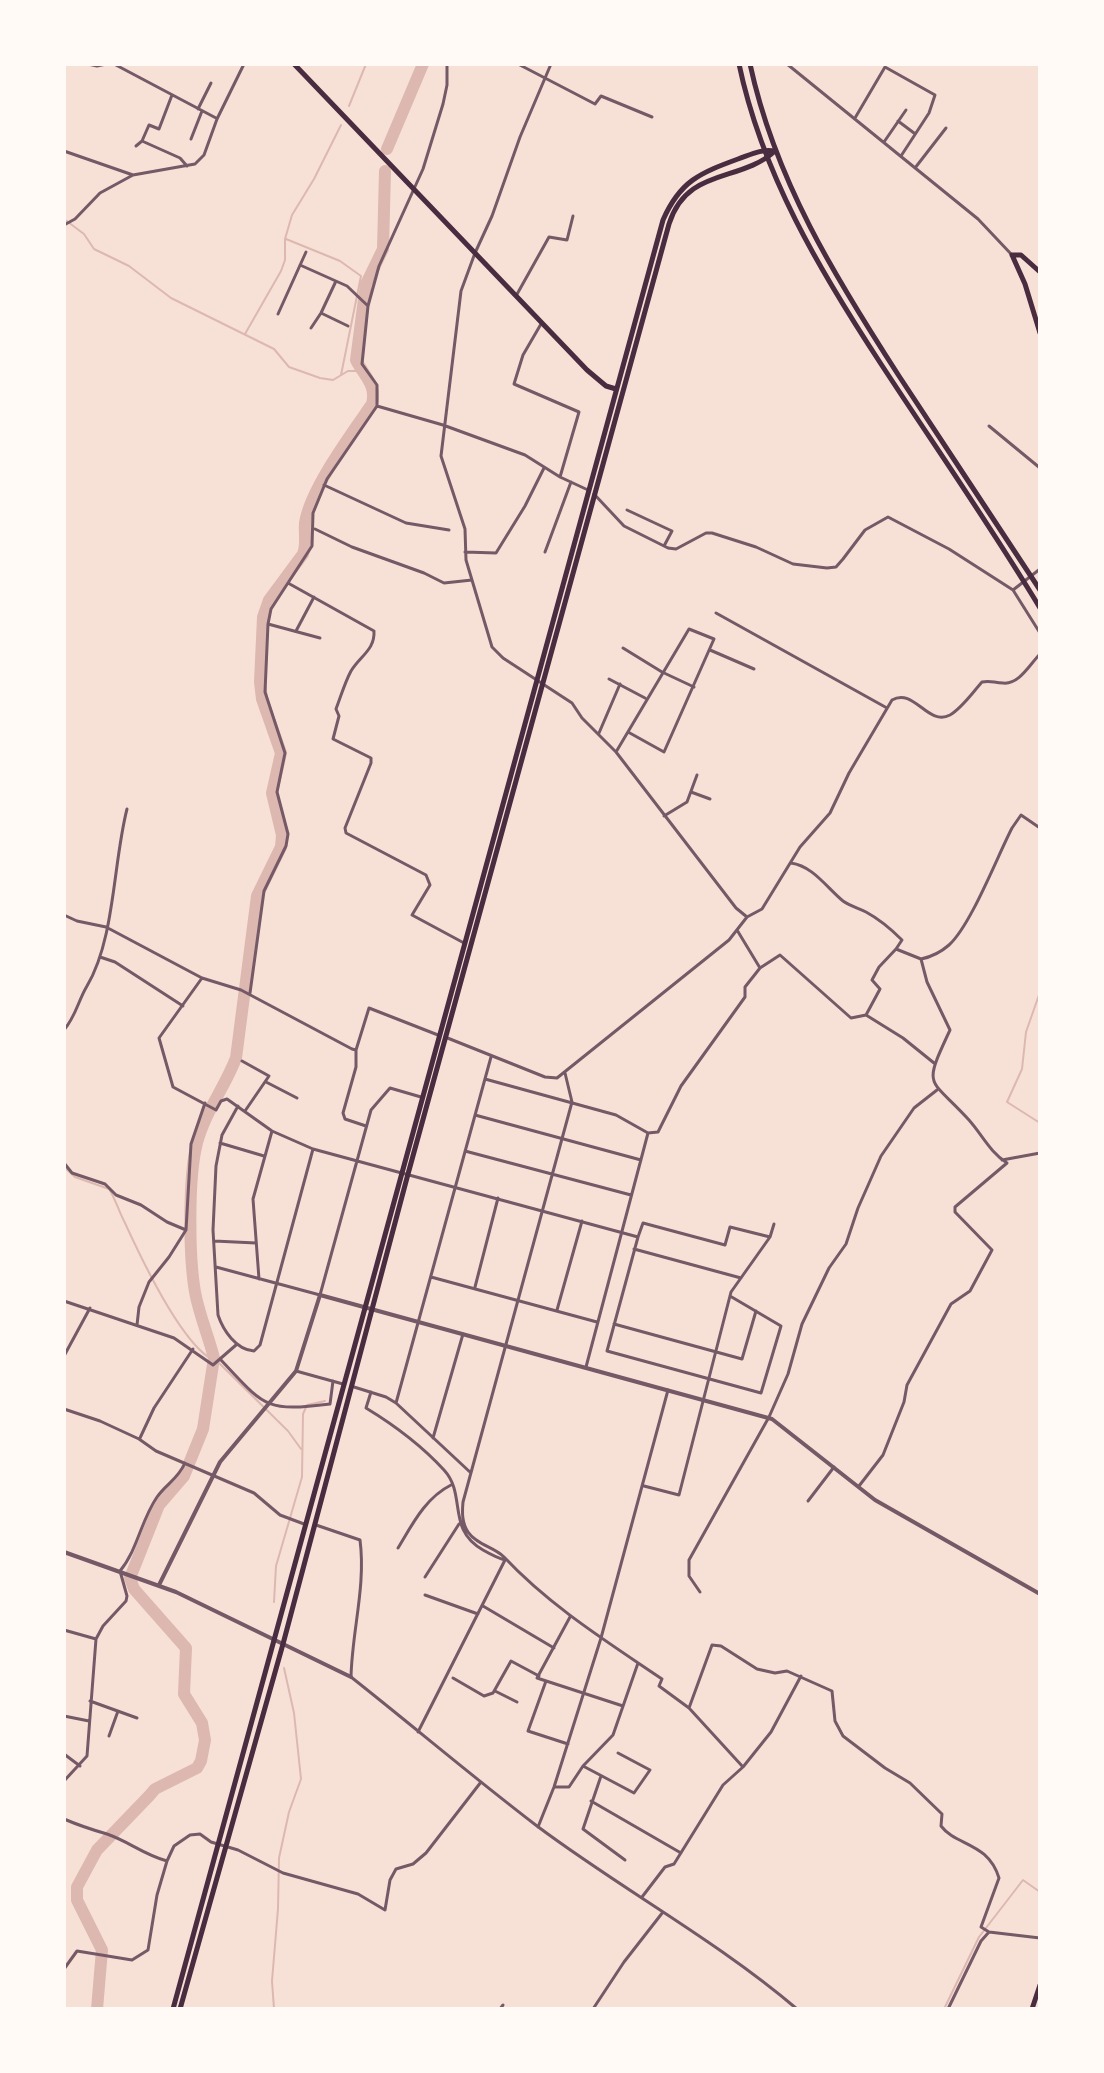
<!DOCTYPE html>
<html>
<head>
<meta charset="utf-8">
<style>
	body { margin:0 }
	#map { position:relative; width:1104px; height:2073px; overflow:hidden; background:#f7e1d7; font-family:"IBM Plex Sans",sans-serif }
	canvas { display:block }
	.frame { position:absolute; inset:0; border:66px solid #fffaf5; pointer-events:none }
</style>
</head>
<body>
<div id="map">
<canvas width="1104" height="2073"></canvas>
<div class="frame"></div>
</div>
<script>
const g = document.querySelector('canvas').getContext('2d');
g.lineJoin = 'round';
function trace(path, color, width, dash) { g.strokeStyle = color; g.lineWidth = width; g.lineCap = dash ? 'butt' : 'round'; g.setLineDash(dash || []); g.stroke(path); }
trace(new Path2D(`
	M 349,106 L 366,64
	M 64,219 L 84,234 L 94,249 L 129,266 L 171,298 L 274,349 L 289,367 L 320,378 L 333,380 L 348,371 L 361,371
	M 286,239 L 340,261 L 361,276 L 341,375
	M 245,334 L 281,271 L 285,260 L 285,239 L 292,215 L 314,179 L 341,125
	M 1040,992 L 1026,1032 L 1022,1069 L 1007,1102 L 1040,1123
	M 64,1167 L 75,1177 L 109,1189 C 116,1200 119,1212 125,1223 C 141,1258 181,1343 213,1360
	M 214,1358 L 288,1431 L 301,1449
	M 274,1602 L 276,1566 L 302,1477 L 303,1414 L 307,1405 L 325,1401
	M 274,2009 L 272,1981 L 278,1909 L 279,1858 L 289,1812 L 301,1779 L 294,1713 L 284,1668
	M 944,2009 L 979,1937 L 1023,1880 L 1040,1892`), '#dcb8b0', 2);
trace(new Path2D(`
	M 387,149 L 423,64
	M 97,2009 L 102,1950 L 77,1900 L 77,1887 L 97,1850 L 149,1796 L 155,1789 L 197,1768 L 201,1761 L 205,1740 L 202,1723 L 184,1694 L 186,1648 L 134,1589 L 130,1578 L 159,1505 L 184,1476 L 203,1429 L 214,1358 C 208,1335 199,1314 195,1292 C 189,1257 188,1177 197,1143 C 205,1112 225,1087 236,1058 L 257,896 L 281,847 L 282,835 L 272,793 L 281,753 L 262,699 L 260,682 L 263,617 L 269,600 L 303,554 C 307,544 304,534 305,523 C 310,489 352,433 372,404 C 377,385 364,376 356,360 L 366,284 L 383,249 L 385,171`), '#dcb8b0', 12);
trace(new Path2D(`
	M 88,64 L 97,66 L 106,64
	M 114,64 L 216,118
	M 518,64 L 595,104 L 601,96 L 652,117
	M 551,64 L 520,137 L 492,216 L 475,253 L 461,291 L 441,456 L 465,529 L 466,560 L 492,647 L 503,658 L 572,703 L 582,718 L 616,752 L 736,908 L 747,917
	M 787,64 L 978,219 L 1012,255
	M 198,109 L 211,83
	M 855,118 L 885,67 L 935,95 L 929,113 L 901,156
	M 898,121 L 914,133
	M 191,139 L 202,111
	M 142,141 L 180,158 L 187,166
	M 884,142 L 906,110
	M 136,146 L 142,141 L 149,125 L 159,129 L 172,95
	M 64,151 L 133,175
	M 915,168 L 946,128
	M 64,225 L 75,219 L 100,193 L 133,175 L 195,164 L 204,155 L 217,119 L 244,64
	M 300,265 L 347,286 L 368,306
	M 516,296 L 549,237 L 567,240 L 573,216
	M 321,313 L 348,326
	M 278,314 L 306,252
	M 541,324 L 523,355 L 514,384 L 579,412 L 560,477
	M 311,328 L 321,313 L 336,281
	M 377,406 L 443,425 L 525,455 L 560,477 L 588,490
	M 989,426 L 1040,468
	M 324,485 L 406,523 L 449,530
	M 594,494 L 624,526 L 668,548 L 676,549 L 706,533 L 712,533 L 756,547 L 793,564 L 827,568 L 836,567 L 843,559 L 865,530 L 888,517 L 949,549 L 1013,590 L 1040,569
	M 627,510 L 672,531 L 664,546
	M 315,529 L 352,547 L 424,573 L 444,583 L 472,580
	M 465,552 L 496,553 L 525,506 L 544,468
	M 545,552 L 571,482
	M 288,583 L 374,631 C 375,650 360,656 351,671 C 345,682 341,696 336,709 L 339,716 L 333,739 L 371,758 L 371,763 L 345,828 L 346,833 L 426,875 L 430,885 L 412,915 L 464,943
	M 1013,590 L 1040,633
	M 716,613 L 887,708
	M 268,624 L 320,638
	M 296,631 L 314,597
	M 623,648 L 662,672 L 694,687
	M 710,650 L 754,669
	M 609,679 L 645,698
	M 599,733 L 620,684
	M 616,752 L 689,629 L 714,639 L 664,752 L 628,732
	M 691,792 L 710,799
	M 664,816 L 687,802 L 697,775
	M 791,863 C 813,866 827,888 843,901 C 850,906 858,908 866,912 C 879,919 892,930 902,940 L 896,949
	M 64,915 L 77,921 L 106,927 L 202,978 L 241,990 L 352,1049 L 356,1050 L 369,1008 L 438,1035
	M 737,930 L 760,968
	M 100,957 L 115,962 L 183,1006
	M 202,978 L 159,1038 L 173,1087 L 216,1110 L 221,1101 L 227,1099 L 272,1131 L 313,1149 L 638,1237 L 643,1223 L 725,1245 L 730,1227 L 770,1237
	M 250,993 L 264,891 L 286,846 L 288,834 L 277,792 L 285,753 L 265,692 L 268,624 L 271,609 L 312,546 L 313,513 L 327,479 L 377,406 L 377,385 L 362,364 L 368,306 L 379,266 L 423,169 L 443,104 L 447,85 L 447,64
	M 866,1015 L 903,1038 L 934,1063
	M 64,1030 C 76,1016 78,1001 87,986 C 115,939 113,863 127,809
	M 445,1037 L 545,1077 L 557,1078 L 729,940 L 747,917 L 762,909 L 800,847 L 830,813 L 849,773 L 892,700 C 914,687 928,727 950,715 C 962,708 973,692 982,682 C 991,680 994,683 1003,683 C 1019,685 1030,664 1040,654
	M 356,1050 L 356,1067 L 343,1113 L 345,1119 L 366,1126
	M 242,1061 L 269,1076 L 245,1111
	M 565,1073 L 572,1102 L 463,1502 C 462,1513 462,1523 468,1532 C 477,1545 494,1547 504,1557 C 550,1606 606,1641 662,1679 L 659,1686 L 689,1708 L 743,1767
	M 485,1079 L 616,1115 L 648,1133 L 658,1132 L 681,1086 L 745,997 L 745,987 L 760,968 L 780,955 L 851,1018 L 866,1015 L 880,989 L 872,980 L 879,967 L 896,949 L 921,959 C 931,957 941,952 949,945 C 971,925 997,857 1012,828 L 1021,815 L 1040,828
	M 266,1082 L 297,1098
	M 238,1106 L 222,1135 L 216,1166 L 213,1230 L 218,1315 C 223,1330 236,1350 254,1351 L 260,1345 L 313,1149
	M 475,1115 L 641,1160
	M 220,1143 L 264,1156
	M 465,1151 L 631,1195
	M 1002,1160 L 1040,1153
	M 64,1163 L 72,1173 L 105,1184 L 116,1195 L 141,1205 L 167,1222 L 186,1230
	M 638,1237 L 607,1351 L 761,1393 L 781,1326 L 730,1296
	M 214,1241 L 256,1243
	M 634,1249 L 741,1278
	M 216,1267 L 320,1295 L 371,1110 L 390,1088 L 421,1097
	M 431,1277 L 597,1322
	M 259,1279 L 253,1199 L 272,1131
	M 475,1287 L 498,1198
	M 64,1301 L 174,1338 L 213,1365 L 236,1345
	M 557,1310 L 582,1221
	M 614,1324 L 742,1359 L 756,1311
	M 137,1325 L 139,1307 L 149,1282 L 169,1257 L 186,1230 L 191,1144 L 205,1103
	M 64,1356 L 90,1308
	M 221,1360 C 265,1407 265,1412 330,1404 L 333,1381
	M 586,1367 L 648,1133
	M 296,1371 L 343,1384
	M 354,1387 L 386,1397 L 396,1403 L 471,1473
	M 371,1392 L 366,1408 C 394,1425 422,1446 444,1470 C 467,1495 446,1529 483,1550 C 490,1554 497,1558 505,1560 L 418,1732
	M 396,1403 L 491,1057
	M 64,1409 L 100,1421 L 139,1439 L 156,1451 L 254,1493 L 280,1515 L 304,1524
	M 140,1438 L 154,1408 L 193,1349
	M 433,1438 L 463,1334
	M 644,1486 L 679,1495 L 731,1292 L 770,1237 L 774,1224
	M 859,1486 L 883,1455 L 904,1402 L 907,1385 L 951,1304 L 970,1291 L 992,1250 L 955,1212 L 955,1207 L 1007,1163 C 990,1152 983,1136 969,1120 C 929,1076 922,1090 950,1030 L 927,982 L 921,959
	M 808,1501 L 834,1467
	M 316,1525 L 360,1540 C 366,1586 352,1631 351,1677 C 413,1726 474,1778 537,1826 C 621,1889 716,1940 797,2009
	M 398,1548 C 412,1525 425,1498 451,1485
	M 425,1577 L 459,1524
	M 700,1592 L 689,1576 L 689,1560 L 769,1417 L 788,1374 L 802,1324 L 829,1268 L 846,1244 L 858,1208 L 881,1156 L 914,1108 L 937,1090
	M 425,1595 L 478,1614
	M 483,1606 L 554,1648
	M 570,1617 L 537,1678 L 623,1706
	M 64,1630 L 96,1639
	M 453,1678 L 484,1696 L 493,1693 L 511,1661 L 539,1676
	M 546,1681 L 528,1731 L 568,1744
	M 495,1691 L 517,1702
	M 90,1701 L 137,1718
	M 689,1708 L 712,1645 L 721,1646 L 757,1669 L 775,1673 L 787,1671 L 832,1691 L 835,1721 L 843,1736 L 885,1768 L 910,1783 L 942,1814 L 941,1826 C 956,1846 988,1842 999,1878 L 981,1927 L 989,1932 L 1040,1938
	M 64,1716 L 89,1721
	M 109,1736 L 118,1711
	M 64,1754 L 80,1766
	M 583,1766 L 634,1793 L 650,1770 L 618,1753
	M 601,1776 L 583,1829 L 625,1860
	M 64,1781 L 87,1756 L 96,1639 L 103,1626 L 126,1601 L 127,1596 L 120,1571 C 138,1549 141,1520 157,1497 C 166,1484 178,1479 185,1463
	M 554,1787 L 569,1787 L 583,1766 L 613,1735 L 638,1663
	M 591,1801 L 681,1853
	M 64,1819 C 78,1825 93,1830 107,1834 C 128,1841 144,1855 167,1861
	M 538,1827 L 554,1787 L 601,1638 L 668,1390
	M 642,1897 L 665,1867 L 674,1864 L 723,1785 L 743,1767 L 771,1732 L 801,1676
	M 64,1969 L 77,1951 L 132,1960 L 148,1950 L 157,1895 L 167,1861 L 174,1846 L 190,1835 L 200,1834 L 211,1842 L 238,1850 L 283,1873 L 358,1894 L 385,1910 L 390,1880 L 396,1869 L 413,1864 L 426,1853 L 481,1782
	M 500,2009 L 503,2005
	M 593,2009 L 624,1962 L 663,1912
	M 948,2009 L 981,1941 L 989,1932`), '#755966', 3);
trace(new Path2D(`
	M 64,1552 L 176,1592 L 351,1677
	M 159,1585 L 220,1462 L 296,1371 L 320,1295 L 772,1419 L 875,1500 L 1040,1594`), '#755966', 4);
trace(new Path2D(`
	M 294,64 L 587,370 L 606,386 L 616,389
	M 1012,255 L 1025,284 L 1040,333
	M 1012,255 L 1021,255 L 1040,272
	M 173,2009 L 663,220 C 680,181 700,173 738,159 C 752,154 761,149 775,151
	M 180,2009 L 283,1644 L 408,1174 L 669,224 C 687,167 740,183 775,151`), '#4a2c40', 5);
trace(new Path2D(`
	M 739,64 C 762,174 820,271 881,364 C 934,445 990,525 1040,608
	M 750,64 C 775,180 835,277 899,376 C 946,447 993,519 1040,590
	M 1032,2009 L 1040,1985`), '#4a2c40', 5);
</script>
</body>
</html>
